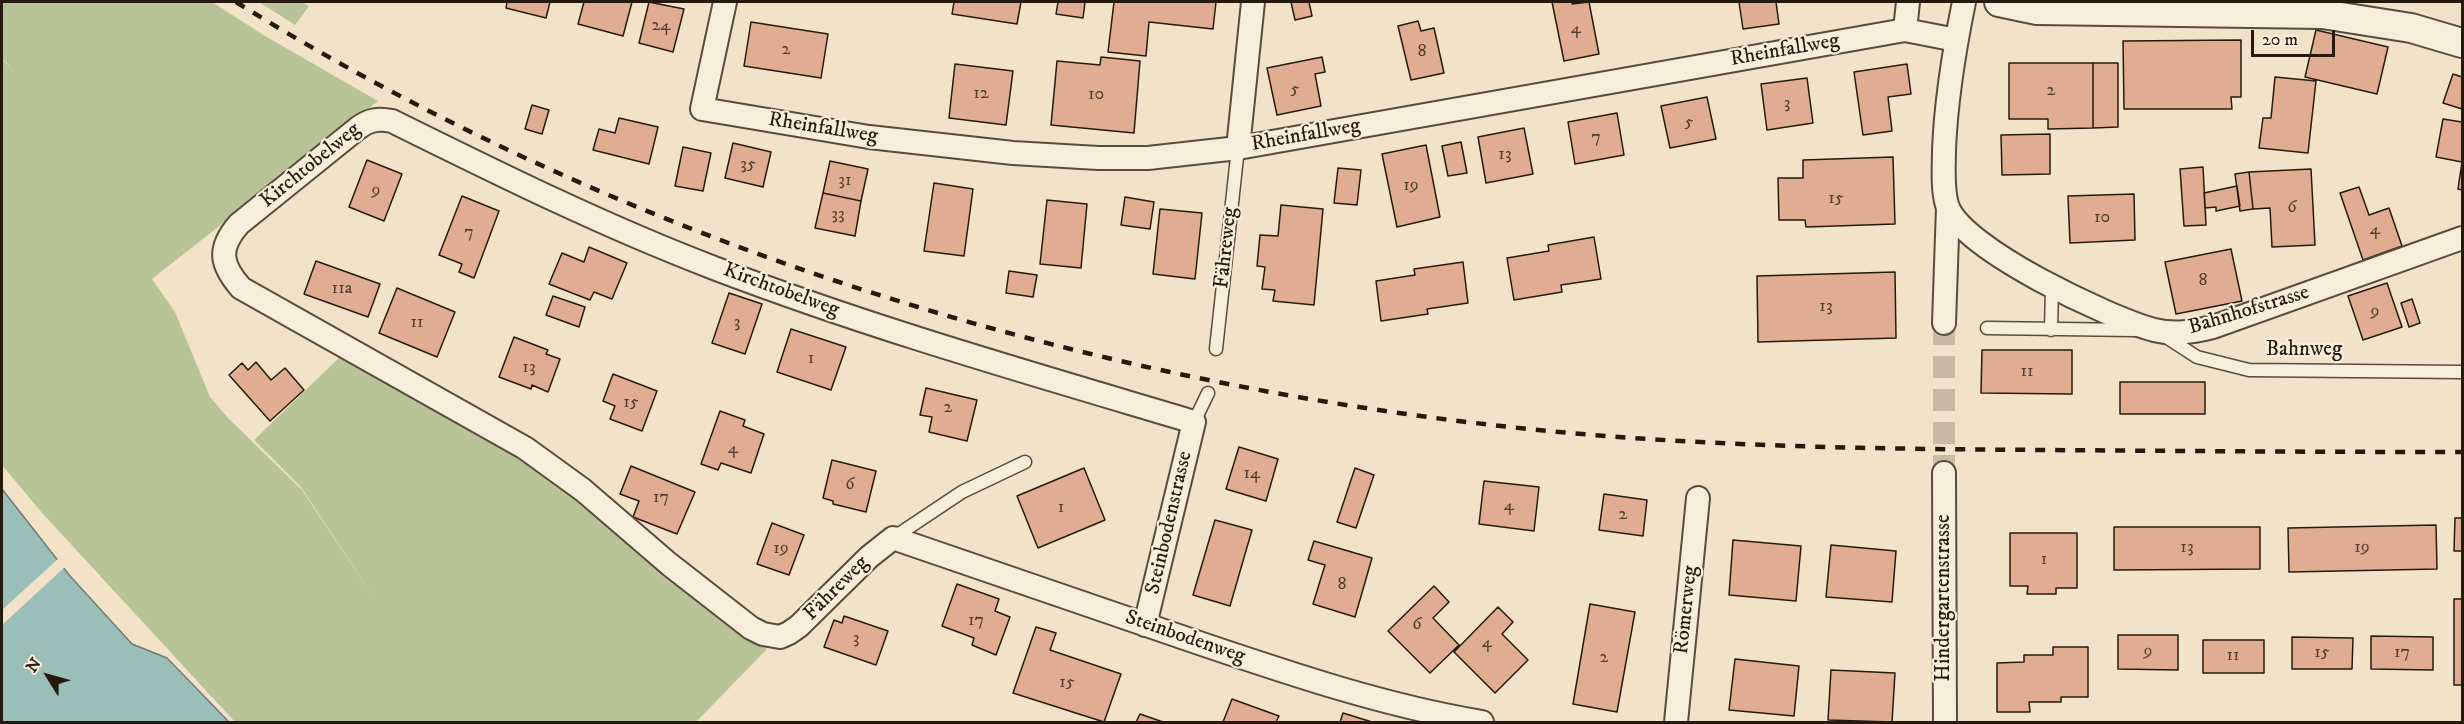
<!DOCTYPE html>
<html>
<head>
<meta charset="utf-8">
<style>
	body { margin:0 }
	#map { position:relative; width:2464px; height:724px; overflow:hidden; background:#f2e3c8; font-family:"IM FELL DW Pica",serif }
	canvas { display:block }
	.frame { position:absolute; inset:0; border:3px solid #261a0e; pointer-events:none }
	.north { position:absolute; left:18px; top:646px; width:60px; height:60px; -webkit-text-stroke:4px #f7eddb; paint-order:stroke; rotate:307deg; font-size:16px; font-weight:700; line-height:24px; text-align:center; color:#261a0e }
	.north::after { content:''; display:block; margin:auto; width:21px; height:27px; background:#261a0e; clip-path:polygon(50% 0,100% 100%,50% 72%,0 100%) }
	.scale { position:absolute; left:2251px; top:30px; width:84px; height:27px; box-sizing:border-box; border:3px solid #261a0e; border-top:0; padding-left:8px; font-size:18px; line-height:21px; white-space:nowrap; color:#261a0e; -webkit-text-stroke:4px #f7eddb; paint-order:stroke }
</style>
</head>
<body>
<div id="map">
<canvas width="2464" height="724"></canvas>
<div class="frame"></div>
<div class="north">N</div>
<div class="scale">20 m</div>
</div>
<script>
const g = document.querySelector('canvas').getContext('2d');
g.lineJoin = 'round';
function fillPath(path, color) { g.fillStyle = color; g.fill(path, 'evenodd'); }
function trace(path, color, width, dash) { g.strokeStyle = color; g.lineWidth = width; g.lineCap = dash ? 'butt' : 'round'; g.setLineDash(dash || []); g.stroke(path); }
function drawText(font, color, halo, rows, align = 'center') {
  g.font = font + ' "IM FELL DW Pica",serif'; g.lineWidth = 4.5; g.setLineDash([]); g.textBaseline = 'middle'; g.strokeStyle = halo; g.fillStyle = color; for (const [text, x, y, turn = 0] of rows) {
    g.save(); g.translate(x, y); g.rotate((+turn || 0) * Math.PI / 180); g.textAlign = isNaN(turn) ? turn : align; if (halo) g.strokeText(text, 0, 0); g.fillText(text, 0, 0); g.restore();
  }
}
fillPath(new Path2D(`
	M 2,2 L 212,2 L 265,36 L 378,101 L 152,279 L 175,312 L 210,397 L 228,418 L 302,490 L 378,604 L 301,487 L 254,440 L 344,353 L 521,452 L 767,649 L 696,722 L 235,722 L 43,514 L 2,465 L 2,59 L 14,71 L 2,58 Z
	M 259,2 L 301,2 L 309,6 L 295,25 Z`), '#b8c498');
const water = new Path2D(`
	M 2,489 L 70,576 L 132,644 L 167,658 L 229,722 L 2,722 Z`);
fillPath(water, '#9bbeb8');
trace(water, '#6c7c74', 1.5);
fillPath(new Path2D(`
	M 59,558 L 66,566 L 2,625 L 2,610 Z`), '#f2e3c8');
const building = new Path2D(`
	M 507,2 L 550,2 L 546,18 L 506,8 Z
	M 584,2 L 632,2 L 623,36 L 578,24 Z
	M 649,2 L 684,9 L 673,52 L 639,43 Z
	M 954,2 L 1021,2 L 1017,24 L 952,14 Z
	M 1058,2 L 1085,2 L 1083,18 L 1056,14 Z
	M 1114,2 L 1216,2 L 1213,29 L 1149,22 L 1146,56 L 1108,52 Z
	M 1291,2 L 1309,2 L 1312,16 L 1295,20 Z
	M 1552,2 L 1572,2 L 1572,4 L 1589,2 L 1599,54 L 1564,61 Z
	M 1739,2 L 1776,2 L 1779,24 L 1743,29 Z
	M 1418,21 L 1421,31 L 1434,28 L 1444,73 L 1411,80 L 1398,26 Z
	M 751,22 L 828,34 L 821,78 L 744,66 Z
	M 2316,30 L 2388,47 L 2377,94 L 2305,77 Z
	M 2241,40 L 2241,97 L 2231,97 L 2232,109 L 2124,109 L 2123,41 Z
	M 1101,57 L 1140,61 L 1134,133 L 1051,125 L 1057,61 L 1100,65 Z
	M 1322,57 L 1325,72 L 1315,74 L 1321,106 L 1277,115 L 1267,68 Z
	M 2009,63 L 2093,63 L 2093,128 L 2048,129 L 2048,119 L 2009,119 Z
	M 2093,63 L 2118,63 L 2118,127 L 2093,128 Z
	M 955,64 L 1013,71 L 1006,125 L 949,118 Z
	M 1907,64 L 1911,94 L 1888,97 L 1892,131 L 1863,135 L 1854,72 Z
	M 2453,74 L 2462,77 L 2462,109 L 2443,103 Z
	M 2275,77 L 2316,81 L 2308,153 L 2259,148 L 2263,118 L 2271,118 Z
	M 1807,78 L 1813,123 L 1767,130 L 1761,84 Z
	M 1707,97 L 1716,139 L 1670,148 L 1661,106 Z
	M 532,105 L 549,110 L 542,134 L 525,129 Z
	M 1617,113 L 1624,155 L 1575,164 L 1568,122 Z
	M 619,118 L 658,127 L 649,164 L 593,150 L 599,129 L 615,133 Z
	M 2443,119 L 2462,122 L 2462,190 L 2458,189 L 2462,162 L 2436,157 Z
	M 1524,128 L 1533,174 L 1486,183 L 1478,137 Z
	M 2050,134 L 2050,174 L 2002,175 L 2001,135 Z
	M 1461,142 L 1467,173 L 1448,176 L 1442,146 Z
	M 733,143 L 771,152 L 763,187 L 725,178 Z
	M 1426,145 L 1440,217 L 1397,227 L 1382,154 Z
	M 683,147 L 711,153 L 703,191 L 675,186 Z
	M 1893,157 L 1895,224 L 1806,227 L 1805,220 L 1779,220 L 1778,178 L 1803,178 L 1803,160 Z
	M 367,160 L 402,174 L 384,221 L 349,207 Z
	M 830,161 L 868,169 L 861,201 L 823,193 Z
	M 2203,167 L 2206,225 L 2184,226 L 2180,169 Z
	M 1338,168 L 1361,170 L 1357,205 L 1334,203 Z
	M 2311,169 L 2315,245 L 2272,247 L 2270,208 L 2253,209 L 2249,172 Z
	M 2249,172 L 2253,209 L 2240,211 L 2235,174 Z
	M 934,183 L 973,189 L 964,256 L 924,251 Z
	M 2237,186 L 2240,206 L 2216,211 L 2216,207 L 2205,208 L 2204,193 Z
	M 2359,187 L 2369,215 L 2389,208 L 2402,246 L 2363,260 L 2340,193 Z
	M 823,193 L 861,201 L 855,236 L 815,228 Z
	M 2134,194 L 2135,240 L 2070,243 L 2068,196 Z
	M 462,196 L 499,211 L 474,278 L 459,272 L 462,264 L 439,255 Z
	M 1125,197 L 1154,202 L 1150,229 L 1121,225 Z
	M 1047,200 L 1087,204 L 1081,268 L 1040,264 Z
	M 1281,205 L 1323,209 L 1314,305 L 1273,301 L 1275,290 L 1262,289 L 1265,267 L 1257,266 L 1260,235 L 1278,236 Z
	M 1160,209 L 1202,213 L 1195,279 L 1153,274 Z
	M 1594,237 L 1601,279 L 1561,285 L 1562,292 L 1514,300 L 1507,258 L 1549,251 L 1548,245 Z
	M 589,247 L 627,263 L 612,299 L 594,292 L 590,300 L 549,284 L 562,253 L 584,262 Z
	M 2231,249 L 2242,301 L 2176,314 L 2165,262 Z
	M 316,261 L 380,284 L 368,317 L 304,294 Z
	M 1463,262 L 1468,303 L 1427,309 L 1428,314 L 1381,321 L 1376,281 L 1415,275 L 1414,269 Z
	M 1009,271 L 1037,275 L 1033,297 L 1006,293 Z
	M 1895,272 L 1896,338 L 1758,342 L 1757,276 Z
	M 2387,283 L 2402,327 L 2363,340 L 2348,296 Z
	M 397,288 L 455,312 L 437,357 L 379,333 Z
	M 729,293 L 762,304 L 745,354 L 712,343 Z
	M 553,296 L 585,307 L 579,327 L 546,315 Z
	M 2412,299 L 2420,323 L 2409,327 L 2401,303 Z
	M 791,329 L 846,347 L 831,390 L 777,372 Z
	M 514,337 L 548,350 L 546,354 L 560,359 L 548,392 L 532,385 L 531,389 L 499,377 Z
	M 1982,350 L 2072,350 L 2072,394 L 1981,393 Z
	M 256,362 L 271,380 L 285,368 L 304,390 L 270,421 L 229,375 L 242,363 L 248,370 Z
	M 613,374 L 657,391 L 642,431 L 610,419 L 615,406 L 603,401 Z
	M 2120,382 L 2205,382 L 2205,414 L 2120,414 Z
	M 926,388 L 977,400 L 967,441 L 929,432 L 932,417 L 920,415 Z
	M 720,411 L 745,420 L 743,426 L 764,434 L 751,473 L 721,463 L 718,470 L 701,464 Z
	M 1239,447 L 1278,459 L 1266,501 L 1226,489 Z
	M 832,460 L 876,471 L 866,512 L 833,504 L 833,501 L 823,498 Z
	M 631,466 L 695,492 L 677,534 L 633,517 L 639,501 L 620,494 Z
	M 1084,468 L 1105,520 L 1038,548 L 1017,496 Z
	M 1355,468 L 1374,475 L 1356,528 L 1337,522 Z
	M 1484,481 L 1539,487 L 1534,531 L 1479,524 Z
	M 1604,494 L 1647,500 L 1643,536 L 1599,530 Z
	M 2455,518 L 2462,518 L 2462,551 L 2454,551 Z
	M 1215,520 L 1252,530 L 1230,606 L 1193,595 Z
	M 772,523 L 804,535 L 789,575 L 757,564 Z
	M 2436,525 L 2437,569 L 2289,572 L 2288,528 Z
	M 2114,527 L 2260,527 L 2260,569 L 2114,570 Z
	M 2010,533 L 2077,533 L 2077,588 L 2056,588 L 2056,594 L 2027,594 L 2028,586 L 2010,586 Z
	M 1733,540 L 1801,546 L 1796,601 L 1729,595 Z
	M 1314,541 L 1372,558 L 1355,617 L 1313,604 L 1325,565 L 1308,560 Z
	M 1831,545 L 1896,551 L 1892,602 L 1826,597 Z
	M 957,584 L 999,599 L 995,611 L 1010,617 L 996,655 L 972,645 L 974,638 L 942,626 Z
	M 1434,586 L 1449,602 L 1433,618 L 1459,645 L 1430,673 L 1388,631 Z
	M 2454,599 L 2462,599 L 2462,685 L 2454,685 Z
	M 1590,604 L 1635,612 L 1617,712 L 1573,704 Z
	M 1498,607 L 1513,622 L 1502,634 L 1528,660 L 1495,693 L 1454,652 Z
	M 844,616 L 888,631 L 876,665 L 824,647 L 834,620 L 842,623 Z
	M 1036,627 L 1056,633 L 1050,650 L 1121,674 L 1104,722 L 1013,693 Z
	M 2118,635 L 2178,635 L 2178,670 L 2118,669 Z
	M 2371,636 L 2433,637 L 2433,670 L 2371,669 Z
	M 2292,637 L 2353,638 L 2352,669 L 2292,669 Z
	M 2203,640 L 2264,640 L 2264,673 L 2203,673 Z
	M 2053,647 L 2088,647 L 2088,697 L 2061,697 L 2061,702 L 2029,702 L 2030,712 L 1997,712 L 1997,663 L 2024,662 L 2024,655 L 2053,655 Z
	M 1735,659 L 1799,666 L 1794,716 L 1729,710 Z
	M 1831,670 L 1895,673 L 1892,722 L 1828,720 Z
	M 1232,699 L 1279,716 L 1276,722 L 1223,722 Z
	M 1343,713 L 1372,722 L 1340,722 Z
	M 1140,714 L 1163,722 L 1136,722 Z`);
fillPath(building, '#e0ad92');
trace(building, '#261a0e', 1.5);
trace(new Path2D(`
	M 1944,323 L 1944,473`), '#c9bba3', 22, [22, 11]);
const service = new Path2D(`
	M 1987,328 L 2135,330
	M 2051,330 L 2052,288
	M 2163,335 L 2197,357 L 2249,370 L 2462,372
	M 1216,349 L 1238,148
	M 1194,422 L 1208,393
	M 893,538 L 962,492 L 1025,462`);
const minor = new Path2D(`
	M 725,2 L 702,109 L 869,137 L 1013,153 L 1098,158 L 1148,158 L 1238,148 L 1905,30
	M 1908,2 L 1905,30 L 1956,40
	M 1964,2 C 1954,51 1946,100 1944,150 C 1944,168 1942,187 1947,205 C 1961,249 2110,318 2154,330 C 2175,335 2192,332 2213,327 L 2462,238
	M 1238,148 L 1253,2
	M 1944,323 L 1948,207
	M 1944,473 L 1945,722
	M 1145,625 L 1194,422 C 1033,374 871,328 714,268 C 604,226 497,173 392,121 C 378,118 369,120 358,128 L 239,224 C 217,249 221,265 241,288 L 525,448 L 583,490 L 669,564 L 751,628 L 763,634 L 780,637 L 789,633 L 799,626 L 869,557 L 893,538 C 996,574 1099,609 1202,644 C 1294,675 1386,706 1482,722
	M 1676,722 L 1698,498`);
const tertiary = new Path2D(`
	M 1999,2 L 2037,10 L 2322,14 L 2411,28 L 2462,43`);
trace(service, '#594c3c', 15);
trace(minor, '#594c3c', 26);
trace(tertiary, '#594c3c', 32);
trace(service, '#f7eddb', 12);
trace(minor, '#f7eddb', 22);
trace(tertiary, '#f7eddb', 28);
trace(new Path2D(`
	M 236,2 C 632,248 1095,388 1559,432 C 1720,447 1883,449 2045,450 C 2184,451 2323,452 2462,452`), '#261a0e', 4.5, [10, 10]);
drawText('18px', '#543f2f', null, [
	["24",661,26],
	["4",1576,29],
	["2",786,50],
	["8",1422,52],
	["5",1295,90],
	["2",2051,91],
	["12",981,94],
	["10",1096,95],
	["3",1787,104],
	["5",1689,123],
	["7",1596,138],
	["13",1505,155],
	["35",748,165],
	["31",845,181],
	["19",1411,186],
	["9",376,191],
	["15",1836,199],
	["6",2292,208],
	["33",838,215],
	["10",2102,218],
	["4",2375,230],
	["7",469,233],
	["8",2203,281],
	["11a",342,289],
	["13",1826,307],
	["9",2375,312],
	["11",417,323],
	["3",737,323],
	["1",811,359],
	["13",529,368],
	["11",2027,372],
	["15",631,403],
	["2",948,408],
	["4",733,449],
	["14",1252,474],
	["6",850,485],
	["17",661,498],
	["4",1509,506],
	["1",1061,508],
	["2",1623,515],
	["13",2187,548],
	["19",2362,548],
	["19",781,549],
	["1",2044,560],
	["8",1342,585],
	["17",976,621],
	["6",1417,625],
	["3",856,639],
	["4",1487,643],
	["9",2148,652],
	["15",2322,653],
	["17",2402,653],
	["11",2233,656],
	["2",1604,658],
	["15",1067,683]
]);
drawText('21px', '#261a0e', '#f7eddb', [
	["Rheinfallweg",1785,51,-10],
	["Rheinfallweg",823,129,9],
	["Rheinfallweg",1306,136,-10],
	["Kirchtobelweg",311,166,-39],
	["Fähreweg",1227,248,-84],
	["Kirchtobelweg",781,291,20],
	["Bahnhofstrasse",2249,311,-17],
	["Bahnweg",2304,351],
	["Steinbodenstrasse",1170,523,-77],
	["Fähreweg",837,589,-45],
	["Hindergartenstrasse",1945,598,-90],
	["Römerweg",1687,610,-84],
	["Steinbodenweg",1185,638,19]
]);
</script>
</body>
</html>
